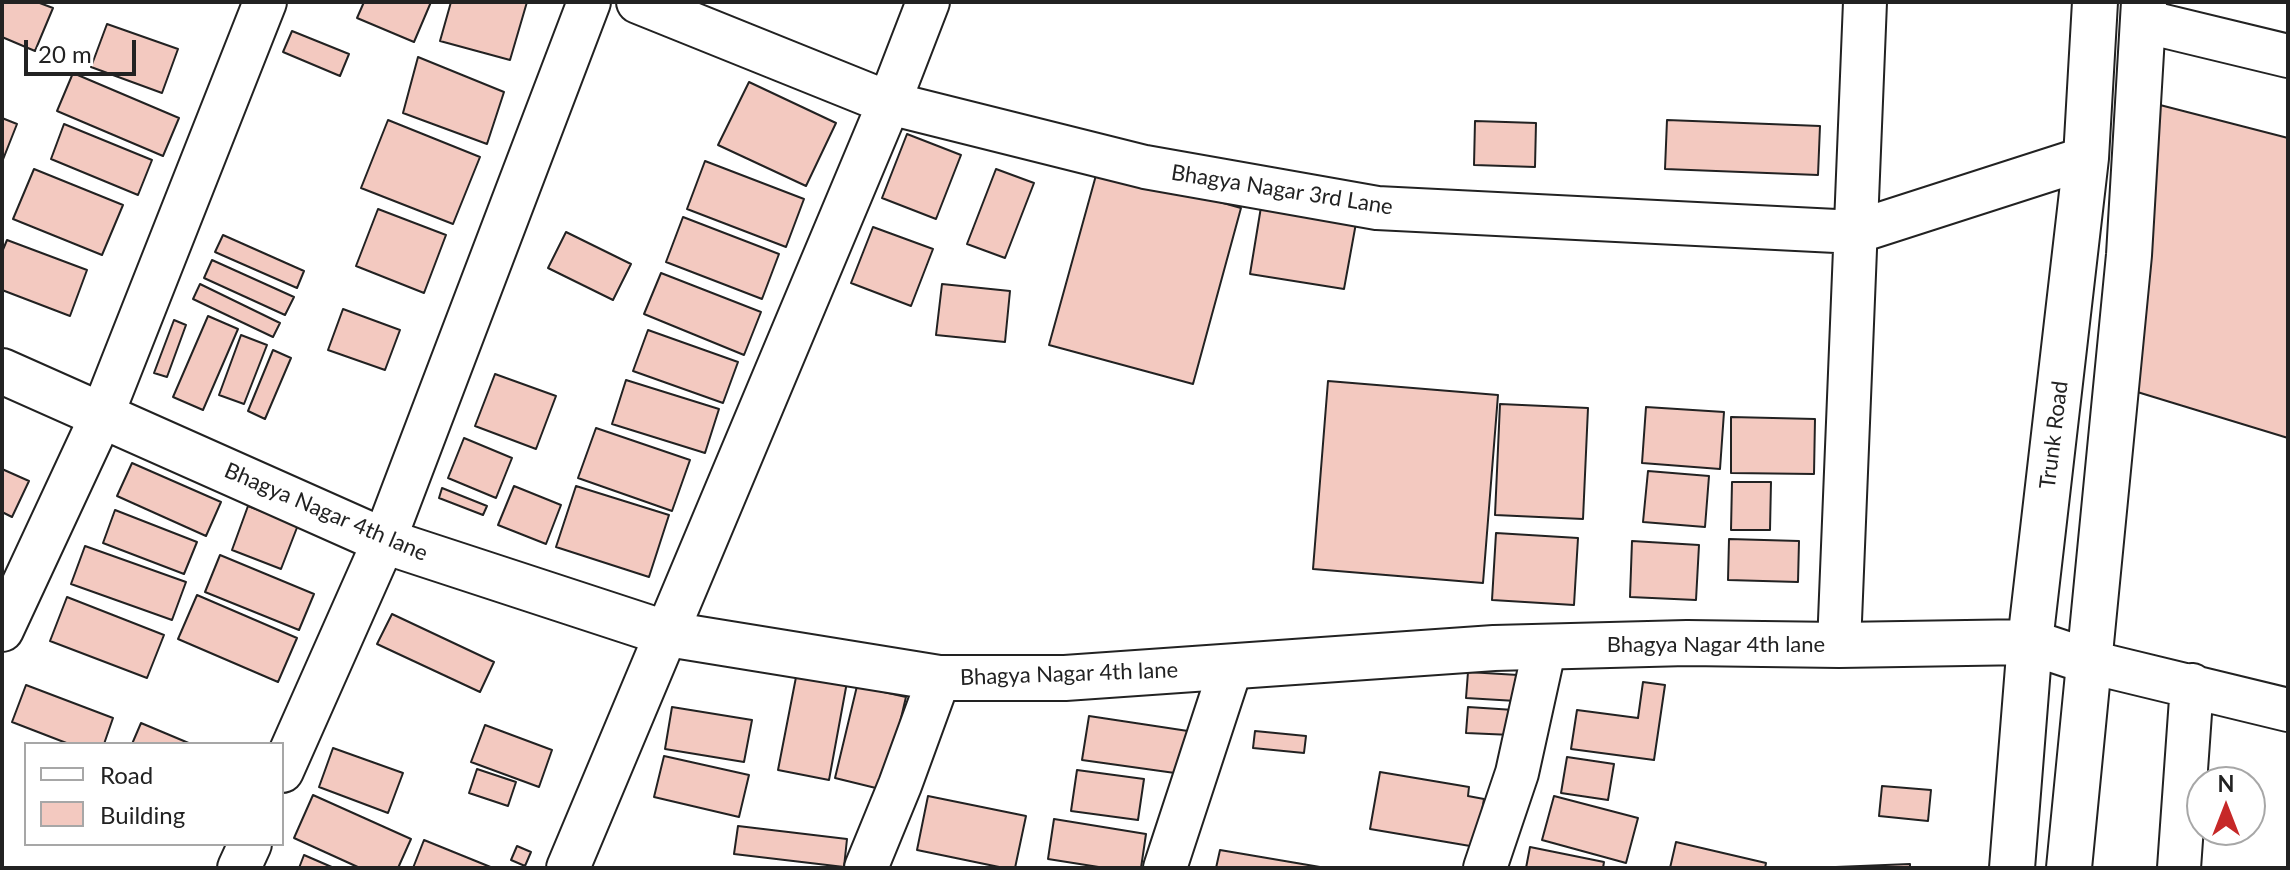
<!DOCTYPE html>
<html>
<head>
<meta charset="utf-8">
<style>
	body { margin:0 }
	#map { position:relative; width:2290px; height:870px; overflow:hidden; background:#fff; font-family:Lato,sans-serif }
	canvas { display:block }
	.frame { position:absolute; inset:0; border:4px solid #222; pointer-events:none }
	.legend { position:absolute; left:24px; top:742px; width:260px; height:104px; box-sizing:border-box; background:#fff; border:2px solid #a7a7a7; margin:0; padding:10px 14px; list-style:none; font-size:24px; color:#222 }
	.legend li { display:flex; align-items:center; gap:16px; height:40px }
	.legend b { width:40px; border:2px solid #a7a7a7 }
	.north { position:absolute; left:2186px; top:766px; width:80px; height:80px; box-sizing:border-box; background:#fff; border:2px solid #a7a7a7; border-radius:50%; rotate:0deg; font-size:22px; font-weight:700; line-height:32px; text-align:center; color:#222 }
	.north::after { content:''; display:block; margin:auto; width:28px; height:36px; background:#c62828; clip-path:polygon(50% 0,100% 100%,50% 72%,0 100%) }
	.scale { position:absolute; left:24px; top:40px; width:112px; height:36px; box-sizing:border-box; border:4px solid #222; border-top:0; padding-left:10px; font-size:24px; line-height:28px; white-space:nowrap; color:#222; -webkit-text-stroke:6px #fff; paint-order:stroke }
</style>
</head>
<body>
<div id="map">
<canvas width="2290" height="870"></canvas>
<div class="frame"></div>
<ul class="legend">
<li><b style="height:10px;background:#fff"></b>Road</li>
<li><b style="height:22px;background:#f3c9c0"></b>Building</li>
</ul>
<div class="north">N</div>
<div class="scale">20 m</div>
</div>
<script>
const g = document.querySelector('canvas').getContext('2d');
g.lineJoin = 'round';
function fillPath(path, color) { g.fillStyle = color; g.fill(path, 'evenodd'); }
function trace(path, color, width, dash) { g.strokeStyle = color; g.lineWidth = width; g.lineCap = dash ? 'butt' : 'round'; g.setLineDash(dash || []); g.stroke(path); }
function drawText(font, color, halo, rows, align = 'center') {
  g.font = font + ' Lato,sans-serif'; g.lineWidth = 6; g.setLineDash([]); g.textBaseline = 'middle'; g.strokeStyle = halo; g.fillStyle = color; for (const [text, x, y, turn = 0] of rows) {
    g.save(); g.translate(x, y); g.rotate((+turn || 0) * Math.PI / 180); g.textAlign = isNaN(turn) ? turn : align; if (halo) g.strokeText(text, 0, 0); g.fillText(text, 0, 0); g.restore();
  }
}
const building = new Path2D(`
	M 2,2 L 37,2 L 53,8 L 35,51 L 2,37 Z
	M 364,2 L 431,2 L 414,42 L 357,18 Z
	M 451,2 L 527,2 L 510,60 L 440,41 Z
	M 107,24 L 178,49 L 162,93 L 91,67 Z
	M 292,31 L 349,54 L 340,76 L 283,52 Z
	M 418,57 L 504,92 L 487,144 L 403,113 Z
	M 73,73 L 179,118 L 163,156 L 57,111 Z
	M 749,82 L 836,123 L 806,186 L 718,145 Z
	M 2160,105 L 2288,138 L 2288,438 L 2134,391 Z
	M 2,118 L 17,124 L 2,162 Z
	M 388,120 L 480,157 L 453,224 L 361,188 Z
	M 1667,120 L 1820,126 L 1818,175 L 1665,169 Z
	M 1475,121 L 1536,123 L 1535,167 L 1474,165 Z
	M 64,124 L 152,160 L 138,195 L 51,159 Z
	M 907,134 L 961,155 L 936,219 L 882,198 Z
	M 705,161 L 804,199 L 786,247 L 687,209 Z
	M 1098,168 L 1241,208 L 1193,384 L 1049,345 Z
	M 34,169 L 123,205 L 102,255 L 13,219 Z
	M 996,169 L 1034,183 L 1005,258 L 967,244 Z
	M 1261,207 L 1356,223 L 1344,289 L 1250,274 Z
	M 378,209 L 446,235 L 424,293 L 356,266 Z
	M 683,217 L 779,254 L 762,299 L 666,262 Z
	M 873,227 L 933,249 L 911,306 L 851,283 Z
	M 566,232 L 631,264 L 613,300 L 548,268 Z
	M 223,235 L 304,271 L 297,288 L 215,252 Z
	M 7,240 L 87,270 L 70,316 L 2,290 L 2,252 Z
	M 212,260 L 294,297 L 285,315 L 204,278 Z
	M 661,273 L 761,312 L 744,355 L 644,314 Z
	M 200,284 L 280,323 L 273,337 L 193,299 Z
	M 942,284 L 1010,291 L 1005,342 L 936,335 Z
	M 343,309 L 400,330 L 385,370 L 328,350 Z
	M 208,316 L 238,329 L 203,410 L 173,397 Z
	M 174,320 L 186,325 L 167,377 L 154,373 Z
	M 648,330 L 738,362 L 723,403 L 633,371 Z
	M 241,335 L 267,345 L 244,404 L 219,395 Z
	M 273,350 L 291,358 L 265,419 L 248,411 Z
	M 495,374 L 556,396 L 536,449 L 475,426 Z
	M 626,380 L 719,409 L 705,453 L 612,424 Z
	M 1328,381 L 1498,395 L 1483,583 L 1313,569 Z
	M 1500,404 L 1588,408 L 1583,519 L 1495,515 Z
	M 1646,407 L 1724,412 L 1720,469 L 1642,463 Z
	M 1731,417 L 1815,419 L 1814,474 L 1731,473 Z
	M 596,428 L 690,460 L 672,511 L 578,478 Z
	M 464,438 L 512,458 L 496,498 L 448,478 Z
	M 132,463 L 221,502 L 206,536 L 117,496 Z
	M 2,469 L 29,481 L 12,517 L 2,512 Z
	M 1648,471 L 1709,476 L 1705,527 L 1643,522 Z
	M 1732,482 L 1771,482 L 1770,530 L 1731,530 Z
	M 514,486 L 561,505 L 546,544 L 498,525 Z
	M 576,486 L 669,515 L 649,577 L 556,547 Z
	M 442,488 L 487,506 L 483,515 L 439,498 Z
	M 248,506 L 298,525 L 281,569 L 232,550 Z
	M 115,510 L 197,542 L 184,574 L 103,543 Z
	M 1496,533 L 1578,538 L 1574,605 L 1492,600 Z
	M 1729,539 L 1799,541 L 1798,582 L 1728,580 Z
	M 1632,541 L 1699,545 L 1696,600 L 1630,597 Z
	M 85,546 L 186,582 L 172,620 L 71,584 Z
	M 220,555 L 314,594 L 299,630 L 205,592 Z
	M 197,595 L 297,638 L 278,682 L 178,639 Z
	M 67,597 L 164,635 L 147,678 L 50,641 Z
	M 392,614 L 494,662 L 480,692 L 377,644 Z
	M 797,672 L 847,682 L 829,780 L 778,770 Z
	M 1468,672 L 1518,675 L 1516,701 L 1466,698 Z
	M 1643,682 L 1665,685 L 1654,760 L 1571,749 L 1577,710 L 1638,718 Z
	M 26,685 L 113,718 L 104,744 L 69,744 L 12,722 Z
	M 857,686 L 906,697 L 884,790 L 835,778 Z
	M 672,707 L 752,720 L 744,762 L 665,749 Z
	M 1468,707 L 1514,710 L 1512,735 L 1466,733 Z
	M 1089,716 L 1188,731 L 1182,774 L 1082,760 Z
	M 141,723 L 191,744 L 132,744 Z
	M 485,725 L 552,750 L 539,787 L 471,762 Z
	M 1255,731 L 1306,736 L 1304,753 L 1253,748 Z
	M 333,748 L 403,773 L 388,813 L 319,787 Z
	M 664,756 L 749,775 L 739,817 L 654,797 Z
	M 1567,757 L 1614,764 L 1608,800 L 1561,793 Z
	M 477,769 L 516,782 L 508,806 L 469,793 Z
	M 1077,770 L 1144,779 L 1138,820 L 1071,811 Z
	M 1380,772 L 1469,787 L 1468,796 L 1484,799 L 1476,847 L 1370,829 Z
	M 1882,786 L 1931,790 L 1928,821 L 1879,816 Z
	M 313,795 L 411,839 L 398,868 L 360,868 L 294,838 Z
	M 928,796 L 1026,816 L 1015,868 L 1004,868 L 917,850 Z
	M 1554,796 L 1638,818 L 1626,863 L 1542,840 Z
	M 1054,819 L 1146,834 L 1141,868 L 1105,868 L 1048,859 Z
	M 738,826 L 847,839 L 844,867 L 734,854 Z
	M 424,840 L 493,868 L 413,868 Z
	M 1676,842 L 1766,863 L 1765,868 L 1670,868 Z
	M 517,846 L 531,852 L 525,866 L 511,860 Z
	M 1530,847 L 1604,862 L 1603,868 L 1526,868 Z
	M 1220,850 L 1320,867 L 1320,868 L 1216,868 Z
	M 304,855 L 334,868 L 299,868 Z
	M 1910,864 L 1910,868 L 1811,868 Z`);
fillPath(building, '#f3c9c0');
trace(building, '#222', 2);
const minor = new Path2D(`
	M 638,2 L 889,103 L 1145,167 L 1377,208 L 1856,232 L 2086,158
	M 2143,21 L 2288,56
	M 2,630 L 102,415 L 265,2
	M 1839,645 L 1865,2
	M 2090,662 L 2288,710
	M 282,771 L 384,541 L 589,2
	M 239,868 L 250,844
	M 568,868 L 889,103 L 928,2
	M 866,868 L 900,785 L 939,678
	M 1165,868 L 1231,667
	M 1485,868 L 1517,773 L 1545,646
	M 2179,868 L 2192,685`);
const major = new Path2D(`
	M 2,371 L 384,541 L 668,634 L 939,678 L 1065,678 L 1494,648 L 1687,643 L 1839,645 L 2030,642 L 2090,662
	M 2012,868 L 2030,642 L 2086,158 L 2095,2
	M 2069,868 L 2129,255 L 2144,2`);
trace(minor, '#222', 46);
trace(major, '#222', 48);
trace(minor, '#fff', 42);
trace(major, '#fff', 44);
drawText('22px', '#222', '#fff', [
	["Bhagya Nagar 3rd Lane",1282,190,9],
	["Trunk Road",2054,435,-83],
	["Bhagya Nagar 4th lane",326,512,23],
	["Bhagya Nagar 4th lane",1716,645],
	["Bhagya Nagar 4th lane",1069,674,-2]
]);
</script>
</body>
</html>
